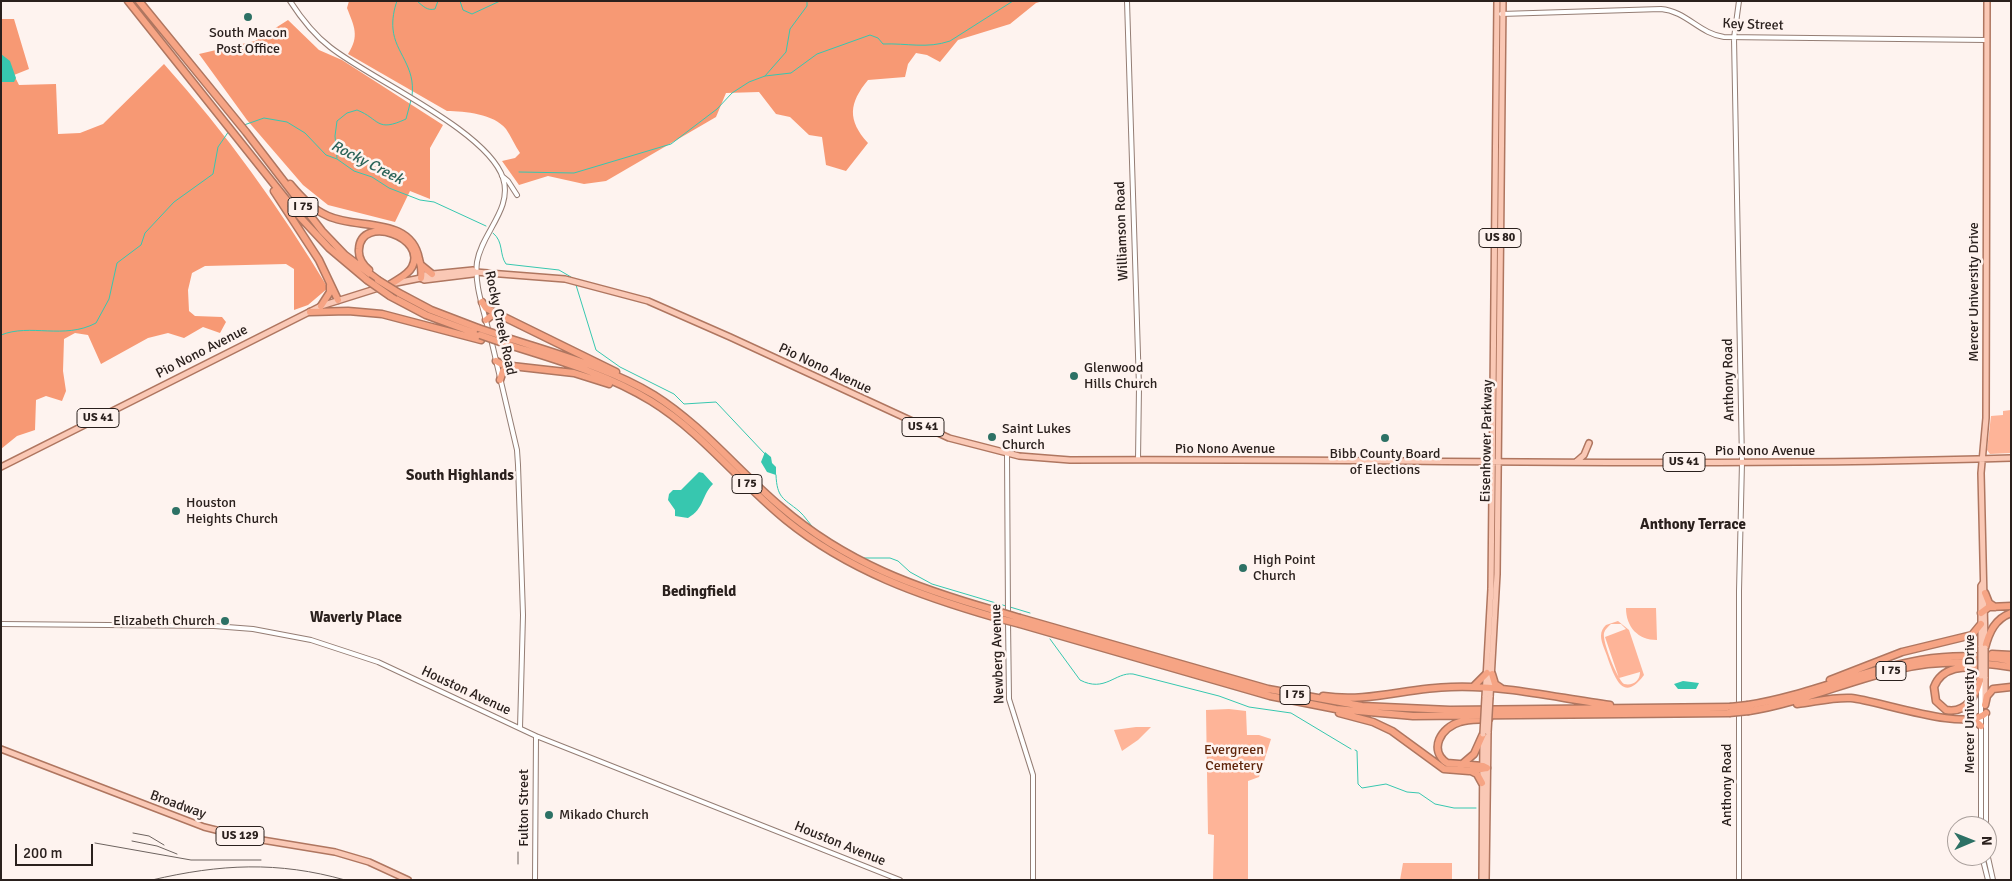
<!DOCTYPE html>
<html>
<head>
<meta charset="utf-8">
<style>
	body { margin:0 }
	#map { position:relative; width:2012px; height:881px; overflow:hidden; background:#fef3ef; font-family:Signika,sans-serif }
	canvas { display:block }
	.frame { position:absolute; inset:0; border:2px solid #2a201d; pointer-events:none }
	.north { position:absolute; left:1947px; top:816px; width:50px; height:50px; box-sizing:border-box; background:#fef3ef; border:1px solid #a99f9b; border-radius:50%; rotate:89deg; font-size:14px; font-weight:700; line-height:20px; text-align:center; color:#2a201d }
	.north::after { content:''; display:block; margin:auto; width:18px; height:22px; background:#2d7165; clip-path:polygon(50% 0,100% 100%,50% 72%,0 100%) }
	.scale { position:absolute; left:15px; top:844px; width:78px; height:22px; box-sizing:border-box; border:2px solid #2a201d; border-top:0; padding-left:6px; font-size:15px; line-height:18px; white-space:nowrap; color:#2a201d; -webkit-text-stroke:4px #fef3ef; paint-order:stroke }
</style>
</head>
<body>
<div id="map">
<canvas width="2012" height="881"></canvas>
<div class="frame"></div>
<div class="north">N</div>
<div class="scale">200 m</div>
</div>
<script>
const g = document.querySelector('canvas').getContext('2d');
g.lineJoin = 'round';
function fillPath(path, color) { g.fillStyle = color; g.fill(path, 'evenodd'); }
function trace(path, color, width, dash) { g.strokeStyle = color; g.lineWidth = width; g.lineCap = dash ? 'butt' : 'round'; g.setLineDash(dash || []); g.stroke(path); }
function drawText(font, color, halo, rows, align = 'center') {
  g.font = font + ' Signika,sans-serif'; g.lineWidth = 5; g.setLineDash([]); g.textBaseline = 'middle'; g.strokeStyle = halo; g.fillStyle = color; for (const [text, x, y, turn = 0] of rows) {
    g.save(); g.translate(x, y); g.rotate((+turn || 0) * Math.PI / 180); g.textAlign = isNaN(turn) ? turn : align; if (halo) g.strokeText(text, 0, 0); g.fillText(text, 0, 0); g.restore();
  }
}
fillPath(new Path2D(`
	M 2011,410 L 2011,453 L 1990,454 L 1987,450 L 1991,416 L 2003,415 L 2003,411 Z
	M 1626,608 L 1656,608 L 1657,640 C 1638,640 1626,627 1626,608 Z
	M 1618,621 L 1629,630 L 1644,675 C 1624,702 1616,681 1608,659 C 1606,652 1601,643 1601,636 C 1601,631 1603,628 1606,625 ZM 1611,624 L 1621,624 L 1626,629 L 1605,637 L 1619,678 L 1640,672 C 1640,681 1633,686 1624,684 C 1617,679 1602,641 1604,633 C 1605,629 1608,627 1611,624 Z
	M 1229,709 L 1246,711 L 1247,735 L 1259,735 L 1271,739 L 1259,777 L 1248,781 L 1248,880 L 1213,880 L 1214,835 L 1208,834 L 1206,710 Z
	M 1136,727 L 1151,727 L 1138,740 L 1122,751 L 1114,730 Z
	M 1403,863 L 1452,863 L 1452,880 L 1400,880 Z`), '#feb498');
fillPath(new Path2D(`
	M 349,1 L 1043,1 L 1036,3 L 1010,24 L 958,40 L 940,62 L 927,55 L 916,53 L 908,64 L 905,77 L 868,80 C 849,103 847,120 868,143 L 846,171 L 826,165 L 822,137 L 809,135 L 790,117 L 776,114 L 759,92 L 726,93 L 716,117 L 606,181 L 584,184 L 548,176 L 519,185 L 502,161 L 515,158 L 520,153 C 515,146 511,136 506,129 C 494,114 465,111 447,111 L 348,54 C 360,36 354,26 347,8 Z
	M 1,19 L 14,19 L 29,69 L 14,75 L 19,85 L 56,84 L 58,134 L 80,133 L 103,124 L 164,64 C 226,133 280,208 328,288 L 308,305 L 294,310 L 294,269 L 286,264 L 205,266 L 192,273 L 188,290 L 189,311 L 195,316 L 222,317 L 226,322 L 220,333 L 203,327 L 184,338 L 168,333 L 148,338 L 101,364 L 88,335 L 75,333 L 64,339 L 63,371 L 66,391 L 62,401 L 46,396 L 36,400 L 35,430 L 17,436 L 1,449 Z
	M 288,20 L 319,50 L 342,60 L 443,125 L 430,148 L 430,199 L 410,191 L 395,222 L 328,205 L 303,185 L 247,120 L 199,54 L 255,41 Z`), '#f79974');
fillPath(new Path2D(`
	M 1,54 L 10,61 L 16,78 L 14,82 L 1,82 Z
	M 765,452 L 771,457 L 772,463 L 776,467 L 776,475 L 767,472 L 761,462 Z
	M 699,472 L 703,473 L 713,484 C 701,496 705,508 688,518 L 675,516 L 675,510 L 668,500 L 669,494 L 673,490 L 681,490 Z
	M 1683,681 L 1699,683 L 1696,689 L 1678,689 L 1674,684 Z`), '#37c7af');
trace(new Path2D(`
	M 397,1 C 394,9 392,20 393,29 C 395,53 416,66 412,96
	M 417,1 C 423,6 427,11 435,9 L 438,1
	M 460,1 L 463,10 L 472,14 L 500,1
	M 765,76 L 786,52 L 790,29 L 807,6 L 807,1
	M 244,125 L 264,118 L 287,122 L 305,133 L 326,155 L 337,159 L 354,171 L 372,177 L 389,188 L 420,200 L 434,202 L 486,226
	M 337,158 L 335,136 L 337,121 L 347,113 L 357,110 C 380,119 376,133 406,119 L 411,100
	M 519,172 L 574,173 L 671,144 L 717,109 L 732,93 L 749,82 L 765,76 L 791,73 L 817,54 L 870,35 L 878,38 L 883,44 C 907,43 927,49 950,41 L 1013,1
	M 493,233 C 504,242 499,254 506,264 L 559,270 L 571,277
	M 576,285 L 596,350 L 620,367 L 674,394 L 684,404 L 716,402 L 765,454
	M 1,335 C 30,323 64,340 96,323 L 109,299 L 117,263 L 141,245 L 145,233 L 174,202 L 213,174 L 218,147 L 229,131
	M 776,475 C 777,498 783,498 799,511 C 805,516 809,524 815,529
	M 827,537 L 838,544
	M 861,558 L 890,558 L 898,561 L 910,572 L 932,584 L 1006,606
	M 1010,607 L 1030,613
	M 1050,639 L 1080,680 C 1105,693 1115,672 1133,674 L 1219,696 L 1249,707 L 1291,713 L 1351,749
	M 1355,750 L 1357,751 L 1358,784 L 1362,788 L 1386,784 L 1407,792 L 1419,793 L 1435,804 L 1454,808 L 1476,808`), '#37c7af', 1);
const minor = new Path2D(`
	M 290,1 C 301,18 313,34 330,47 C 370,79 487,130 503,178 C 513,209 482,232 477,262 C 474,285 484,310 489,333
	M 1127,1 L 1139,387 L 1138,460
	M 1501,14 L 1661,9 C 1686,11 1700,34 1724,37 L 1986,40
	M 502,176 L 508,181 L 517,195
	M 491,339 L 517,450 L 518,465 L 523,615 L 520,728
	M 1007,454 L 1008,614
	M 1008,621 L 1009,699 L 1033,775 L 1033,880
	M 1,624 L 214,626 L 253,629 L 311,640 L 378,662 L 536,736 L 900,880
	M 1981,683 L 1981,826
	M 1986,713 L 1986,826
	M 1987,853 L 1993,880
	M 1982,856 L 1988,880
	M 535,880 L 536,736
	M 1739,880 L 1739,591 L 1742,462 L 1734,38 L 1739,1`);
const major = new Path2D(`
	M 421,278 L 424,280 L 473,274 L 475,272
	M 1576,462 L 1584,455 L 1589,443
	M 1,467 L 321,306 L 391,284 L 421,278 L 423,275 L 473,270 L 475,272 L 565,279 L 648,301 L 730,337 L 949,438 L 1019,456 L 1070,460 C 1384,458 1697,468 2011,458
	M 1985,643 L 1981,473 L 1986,418 L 1987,1
	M 1981,647 L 1981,586 L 1983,583
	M 1985,677 L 1985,700
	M 1485,697 L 1491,589 L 1497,1
	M 1490,697 L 1497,574 L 1503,1
	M 1,749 L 204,827 L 244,837 L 335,852 L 369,862 L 408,880
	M 1482,880 L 1483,735
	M 1486,880 L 1488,732`);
const highway = new Path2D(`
	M 128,1 L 301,218 L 329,248 L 367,280
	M 139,1 L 246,132 L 322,231 L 345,255 L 378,280
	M 290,184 C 301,197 312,209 328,216 C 358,230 411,216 419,259 C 421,265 422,272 421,278
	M 274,191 L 319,260 L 338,300
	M 421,265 L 432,274
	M 369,270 C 363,265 358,257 359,249 C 361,214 428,237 412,267 C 408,275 398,279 391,284
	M 399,293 L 431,310 L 478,328
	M 390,296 L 426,315 L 480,335
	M 482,302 L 486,308 L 500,315 L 616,372
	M 321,306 L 330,292 L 330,285
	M 310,312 L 348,311 L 382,314 L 481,340
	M 486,320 L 491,316 L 498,315
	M 502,336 C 553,353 608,367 654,395 C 703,426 737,470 781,507 C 846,563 916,588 997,611
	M 503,343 C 553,359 606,373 651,401 C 703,433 739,482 786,520 C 849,571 921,596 997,618
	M 496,361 L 503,365 L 574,373 L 609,384
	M 500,380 L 503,371 L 510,366
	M 1985,593 L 1989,603 L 1995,607
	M 1981,613 L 1989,607 L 2011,606
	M 1020,618 L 1268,689 L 1362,706 L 1450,710 L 1730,707
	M 1020,624 L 1270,696 L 1336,709 L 1413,716 L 1729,713
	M 1985,648 C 1989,632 1995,619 2011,613
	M 1992,654 L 2011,655
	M 1492,674 L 1495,684 L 1501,688
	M 1981,676 C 1977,694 1967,714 1946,710 L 1936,701 L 1934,687 C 1942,666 1965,666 1984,668
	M 1830,680 L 1902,652 L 1972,635 L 1981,624
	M 1474,686 L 1487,673
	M 1323,696 C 1368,703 1406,688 1451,687 C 1505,685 1557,698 1610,705
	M 1797,704 C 1815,702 1832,697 1851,698 C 1877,700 1967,733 1986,713
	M 1748,705 C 1840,690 1912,641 2011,661
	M 1985,705 L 1987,696 L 1993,689 L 2011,687
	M 1749,711 C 1801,703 1849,680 1900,669 C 1937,660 1974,661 2011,667
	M 1339,713 L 1373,722 L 1392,731 L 1444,769 L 1469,771 L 1487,768
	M 1972,718 L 1981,726
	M 1460,766 L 1474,754 L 1483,734
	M 1487,768 L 1483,766 L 1447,763 C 1428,750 1441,727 1460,722 C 1469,719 1479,720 1489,719
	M 1471,771 L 1477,774 L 1482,783`);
trace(minor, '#947d74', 6);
trace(major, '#af7660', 8);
trace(highway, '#af7660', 9);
trace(minor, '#fff', 4);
trace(major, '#fac8b5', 5);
trace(highway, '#f6a484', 6);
trace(new Path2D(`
	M 133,833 L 149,836 L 164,845
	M 132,841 L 157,846 L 177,854
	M 95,843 L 191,860 L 261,860
	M 518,864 L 518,852
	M 152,880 C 220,864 278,861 345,880`), '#6d635f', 1);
const majorBridge = new Path2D(`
	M 1981,676 L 1981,647
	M 1985,677 L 1985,648
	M 1488,732 L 1490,697
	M 1483,734 L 1485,697`);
const highwayBridge = new Path2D(`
	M 367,280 L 390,296
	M 378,280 L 399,293
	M 478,328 L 502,336
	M 480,335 L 503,343
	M 997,611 L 1020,618
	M 997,618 L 1020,624
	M 1730,707 L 1748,705
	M 1729,713 L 1749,711`);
trace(majorBridge, '#af7660', 8, []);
trace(highwayBridge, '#af7660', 9, []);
trace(majorBridge, '#fac8b5', 5);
trace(highwayBridge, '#f6a484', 6);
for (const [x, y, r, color] of [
	[248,17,5,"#2d7165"],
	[1074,376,5,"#2d7165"],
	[992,437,5,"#2d7165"],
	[1385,438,5,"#2d7165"],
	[176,511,5,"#2d7165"],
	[1243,568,5,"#2d7165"],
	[225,621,5,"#2d7165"],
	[549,815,5,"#2d7165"]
]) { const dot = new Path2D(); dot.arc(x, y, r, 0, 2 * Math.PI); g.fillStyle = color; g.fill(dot); trace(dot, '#fef3ef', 2); }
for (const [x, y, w] of [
	[303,207,30],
	[1500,238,42],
	[98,418,42],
	[923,427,42],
	[1684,462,42],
	[747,484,30],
	[1891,671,30],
	[1295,695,30],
	[240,836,48]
]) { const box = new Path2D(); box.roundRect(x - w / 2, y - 9.5, w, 19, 4); g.fillStyle = '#fef3ef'; g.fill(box); trace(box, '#2a201d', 1); }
drawText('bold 12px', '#2a201d', null, [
	["I 75",303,207],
	["US 80",1500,238],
	["US 41",98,418],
	["US 41",923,427],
	["US 41",1684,462],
	["I 75",747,484],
	["I 75",1891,671],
	["I 75",1295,695],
	["US 129",240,836]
]);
drawText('14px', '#2a201d', '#fef3ef', [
	["Key Street",1753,25,2],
	["Williamson Road",1122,231,-92],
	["Mercer University Drive",1974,292,-90],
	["Rocky Creek Road",500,323,78],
	["Pio Nono Avenue",202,352,-27],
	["Pio Nono Avenue",825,369,25],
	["Anthony Road",1729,380,-91],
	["Eisenhower Parkway",1487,441,-89],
	["Pio Nono Avenue",1225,449],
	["Pio Nono Avenue",1765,451],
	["Newberg Avenue",998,654,-92],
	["Houston Avenue",466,691,25],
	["Mercer University Drive",1970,704,-90],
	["Anthony Road",1727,785,-90],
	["Broadway",178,805,20],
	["Fulton Street",524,808,-90],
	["Houston Avenue",840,844,22]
]);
drawText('14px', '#2a201d', '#fef3ef', [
	["South Macon",248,33,"center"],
	["Post Office",248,49,"center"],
	["Glenwood",1084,368],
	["Hills Church",1084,384],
	["Saint Lukes",1002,429],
	["Church",1002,445],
	["Bibb County Board",1385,454,"center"],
	["of Elections",1385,470,"center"],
	["Houston",186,503],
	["Heights Church",186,519],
	["High Point",1253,560],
	["Church",1253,576],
	["Elizabeth Church",215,621,"right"],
	["Mikado Church",559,815]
], 'left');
drawText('14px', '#60260c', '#fef3ef', [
	["Evergreen",1234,750],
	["Cemetery",1234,766]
]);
drawText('italic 15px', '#2b6358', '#fef3ef', [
	["Rocky Creek",367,163,27]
]);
drawText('bold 15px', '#2a201d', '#fef3ef', [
	["South Highlands",460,476],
	["Anthony Terrace",1693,525],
	["Bedingfield",699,592],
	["Waverly Place",356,618]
]);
</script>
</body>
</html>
